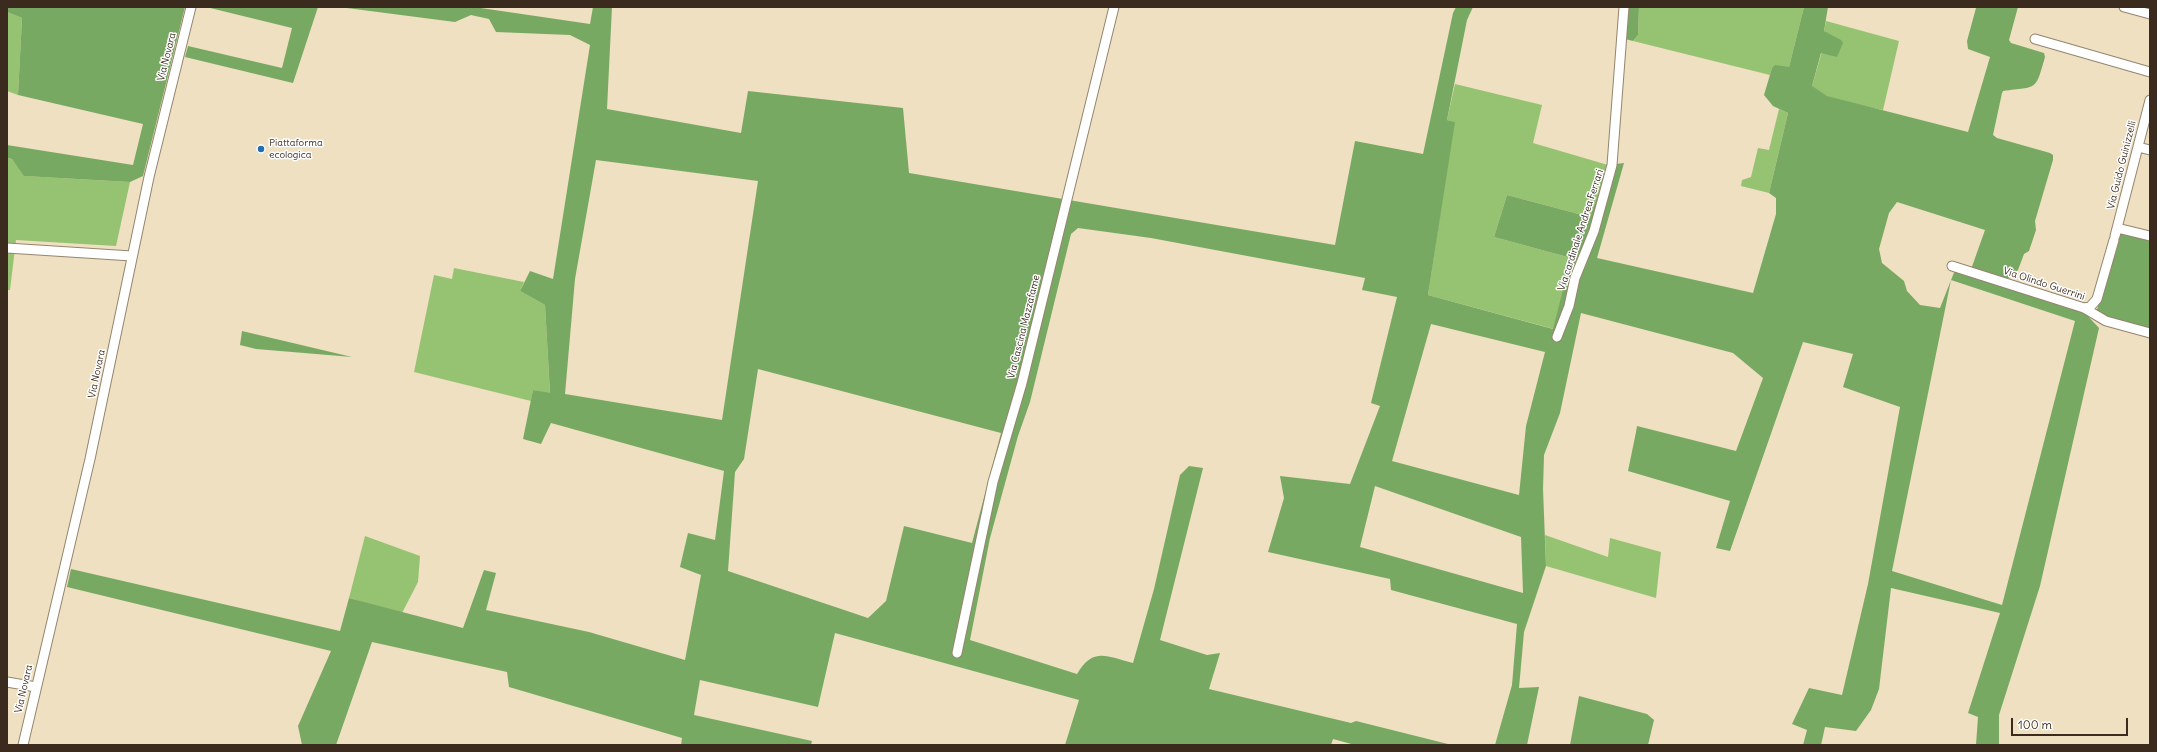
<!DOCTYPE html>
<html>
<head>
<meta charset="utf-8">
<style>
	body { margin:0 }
	#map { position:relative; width:2157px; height:752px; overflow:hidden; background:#eee0c0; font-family:Delius,sans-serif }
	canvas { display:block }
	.frame { position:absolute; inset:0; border:8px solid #3b2a1e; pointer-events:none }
	.scale { position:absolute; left:2011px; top:718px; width:117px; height:18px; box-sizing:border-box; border:2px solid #3b2a1e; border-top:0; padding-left:5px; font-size:12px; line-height:14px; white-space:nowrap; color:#3b2a1e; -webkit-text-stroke:3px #fff; paint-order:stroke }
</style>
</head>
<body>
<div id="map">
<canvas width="2157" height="752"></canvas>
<div class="frame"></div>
<div class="scale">100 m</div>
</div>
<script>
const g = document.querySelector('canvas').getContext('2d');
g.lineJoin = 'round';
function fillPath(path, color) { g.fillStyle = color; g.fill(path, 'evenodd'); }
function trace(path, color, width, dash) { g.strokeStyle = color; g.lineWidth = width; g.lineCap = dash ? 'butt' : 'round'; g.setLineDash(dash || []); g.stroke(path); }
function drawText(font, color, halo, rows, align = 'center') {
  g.font = font + ' Delius,sans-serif'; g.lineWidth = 3; g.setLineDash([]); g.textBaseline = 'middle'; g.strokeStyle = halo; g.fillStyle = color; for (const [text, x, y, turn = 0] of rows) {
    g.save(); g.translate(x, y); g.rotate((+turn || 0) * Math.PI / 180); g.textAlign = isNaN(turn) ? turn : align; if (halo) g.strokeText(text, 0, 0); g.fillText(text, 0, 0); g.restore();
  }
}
fillPath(new Path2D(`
	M 1639,7 L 1804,7 L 1789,67 L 1772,68 L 1770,75 L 1633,41 L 1638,35 Z
	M 7,12 L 22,18 L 18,95 L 7,91 Z
	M 1826,21 L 1899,41 L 1883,110 C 1866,106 1821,100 1812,86 L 1827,34 L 1824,31 Z
	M 1455,84 L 1542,105 L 1533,143 L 1608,165 L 1590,217 L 1507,195 L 1494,237 L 1571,258 L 1554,329 L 1428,295 L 1454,122 L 1447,120 Z
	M 1779,109 L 1788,113 L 1769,193 L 1741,186 L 1742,180 L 1751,177 L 1758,148 L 1769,150 Z
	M 7,158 L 12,159 L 25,176 L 130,182 L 116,246 L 16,240 L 10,290 L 7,290 Z
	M 454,268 L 524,282 L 520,291 L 545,305 L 550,394 L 533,390 L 531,401 L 414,372 L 434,275 L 452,279 Z
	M 1545,535 L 1608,557 L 1610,538 L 1661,552 L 1656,598 L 1546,566 Z
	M 365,536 L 420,556 L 418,582 L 402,613 L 349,598 Z`), '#96c371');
fillPath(new Path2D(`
	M 7,7 L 185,7 L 143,176 L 130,182 L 24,176 L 12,159 L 7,158 L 7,145 L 133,165 L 143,124 L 18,95 L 22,18 L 7,12 Z
	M 206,7 L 318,7 L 293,83 L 185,57 L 188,46 L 282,68 L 292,28 Z
	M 339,7 L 474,7 L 590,24 L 593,7 L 612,7 L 607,109 L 741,133 L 748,91 L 903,108 L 909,173 L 1335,245 L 1355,141 L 1423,154 L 1453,13 L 1456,7 L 1473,7 L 1467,20 L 1447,120 L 1455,122 L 1428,295 L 1553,329 L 1571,258 L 1494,237 L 1507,195 L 1590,217 L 1608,165 L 1624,163 L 1597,258 L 1753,293 L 1776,214 L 1776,198 L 1769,193 L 1788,113 L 1773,106 L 1764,95 L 1772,68 L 1775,65 L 1789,67 L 1804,7 L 1828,7 L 1824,31 L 1841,40 L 1843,43 L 1837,57 L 1821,53 L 1812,86 L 1827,96 L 1968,132 L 1990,57 L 1968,49 L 1967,41 L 1976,8 L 2018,7 L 2009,40 L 2011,43 L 2044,53 L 2045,57 C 2035,92 2038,86 2003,91 L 2002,93 L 1993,135 L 1997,138 L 2050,153 L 2053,155 L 2053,160 L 2035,221 L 2036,230 L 2029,251 L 2024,254 L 2018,270 L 2003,283 L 2084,312 L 2099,328 L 2040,586 L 1999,715 L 1999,745 L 1976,745 L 1978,717 L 1968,713 L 2000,613 L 1891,588 L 1879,689 L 1871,710 L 1856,731 L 1825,727 L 1821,745 L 1803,745 L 1807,730 L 1792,724 L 1809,688 L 1842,695 L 1868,584 L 1900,407 L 1843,387 L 1853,354 L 1803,342 L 1730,551 L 1716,548 L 1730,501 L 1628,471 L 1636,432 L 1637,426 L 1736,451 L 1763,378 L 1733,353 L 1581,313 L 1560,413 L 1544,455 L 1543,489 L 1546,566 L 1524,632 L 1519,688 L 1539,687 L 1527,745 L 1495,745 L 1512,685 L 1517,624 L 1391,590 L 1390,579 L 1268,552 L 1284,498 L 1280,476 L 1350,484 L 1380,406 L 1371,403 L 1397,297 L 1362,290 L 1365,278 L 1151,238 L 1078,228 L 1071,234 L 1030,402 L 1018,436 L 990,538 L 970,640 L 1077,674 C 1093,647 1106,656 1133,663 L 1154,589 L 1180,475 L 1189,466 L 1203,468 L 1160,640 L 1207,655 L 1220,653 L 1209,689 L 1351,723 L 1356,721 L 1452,745 L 1355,745 L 1333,739 L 1331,745 L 1065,745 L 1079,700 L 835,633 L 818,707 L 700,680 L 694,715 L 812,741 L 811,745 L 681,745 L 682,738 L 509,687 L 507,672 L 372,642 L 336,745 L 302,745 L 298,726 L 331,651 L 67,587 L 71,569 L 340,631 L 349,598 L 463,628 L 484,570 L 496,573 L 486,610 L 589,632 L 685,660 L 701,575 L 680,567 L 688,533 L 715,540 L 724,471 L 551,423 L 541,444 L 523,439 L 533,390 L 550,393 L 545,305 L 520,291 L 530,271 L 553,279 L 590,45 L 570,35 L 496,32 L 489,19 L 471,15 L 455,22 ZM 596,160 L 758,181 L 722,420 L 565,394 L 575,279 ZM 1897,202 L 1985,230 L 1969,275 L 1955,270 L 1940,308 L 1920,305 L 1907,291 L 1904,281 L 1882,263 L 1879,249 L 1889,213 ZM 1951,280 L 2075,321 L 2002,605 L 1892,571 ZM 1431,324 L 1545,352 L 1526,426 L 1519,495 L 1392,461 ZM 758,369 L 1001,433 L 972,543 L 904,526 L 886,601 L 868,618 L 728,571 L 735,472 L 744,459 ZM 1375,486 L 1521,537 L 1523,593 L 1360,547 Z
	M 1627,7 L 1639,7 L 1638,35 L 1633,41 L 1625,39 Z
	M 2126,232 L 2150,239 L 2150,330 L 2107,320 L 2096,313 L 2117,241 L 2121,234 Z
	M 242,331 L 352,357 L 256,349 L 240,345 Z
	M 1579,696 L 1647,714 L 1654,720 L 1648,745 L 1570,745 Z`), '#78a963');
const minor = new Path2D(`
	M 2124,7 L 2150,14
	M 2035,39 L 2150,72
	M 2138,147 L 2150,150
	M 2117,228 L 2150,236
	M 2115,236 L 2150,100
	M 7,248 L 132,256
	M 1952,266 L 2084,308 L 2106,321 L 2150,333
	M 2084,308 L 2090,307 L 2097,299 L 2114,240
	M 1557,337 L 1569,306 L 1575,278 L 1594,231 L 1612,165 L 1624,7
	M 957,653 L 993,482 L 1022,383 L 1114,7
	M 7,682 L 36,687
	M 23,745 L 90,459 L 149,177 L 191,7`);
trace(minor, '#94856f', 11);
trace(minor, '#fff', 9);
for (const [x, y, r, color] of [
	[261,149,4,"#1f6fb2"]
]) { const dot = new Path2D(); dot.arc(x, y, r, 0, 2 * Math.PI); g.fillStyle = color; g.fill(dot); trace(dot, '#fff', 1.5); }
drawText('10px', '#3b2a1e', '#fff', [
	["Via Novara",167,57,-76],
	["Via Guido Guinizzelli",2122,165,-76],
	["Via cardinale Andrea Ferrari",1581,230,-72],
	["Via Olindo Guerrini",2044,284,18],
	["Via Cascina Mazzafame",1024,327,-76],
	["Via Novara",97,374,-78],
	["Via Novara",24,689,-77]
]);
drawText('10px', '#3b2a1e', '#fff', [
	["Piattaforma",269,143],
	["ecologica",269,155]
], 'left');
</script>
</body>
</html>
